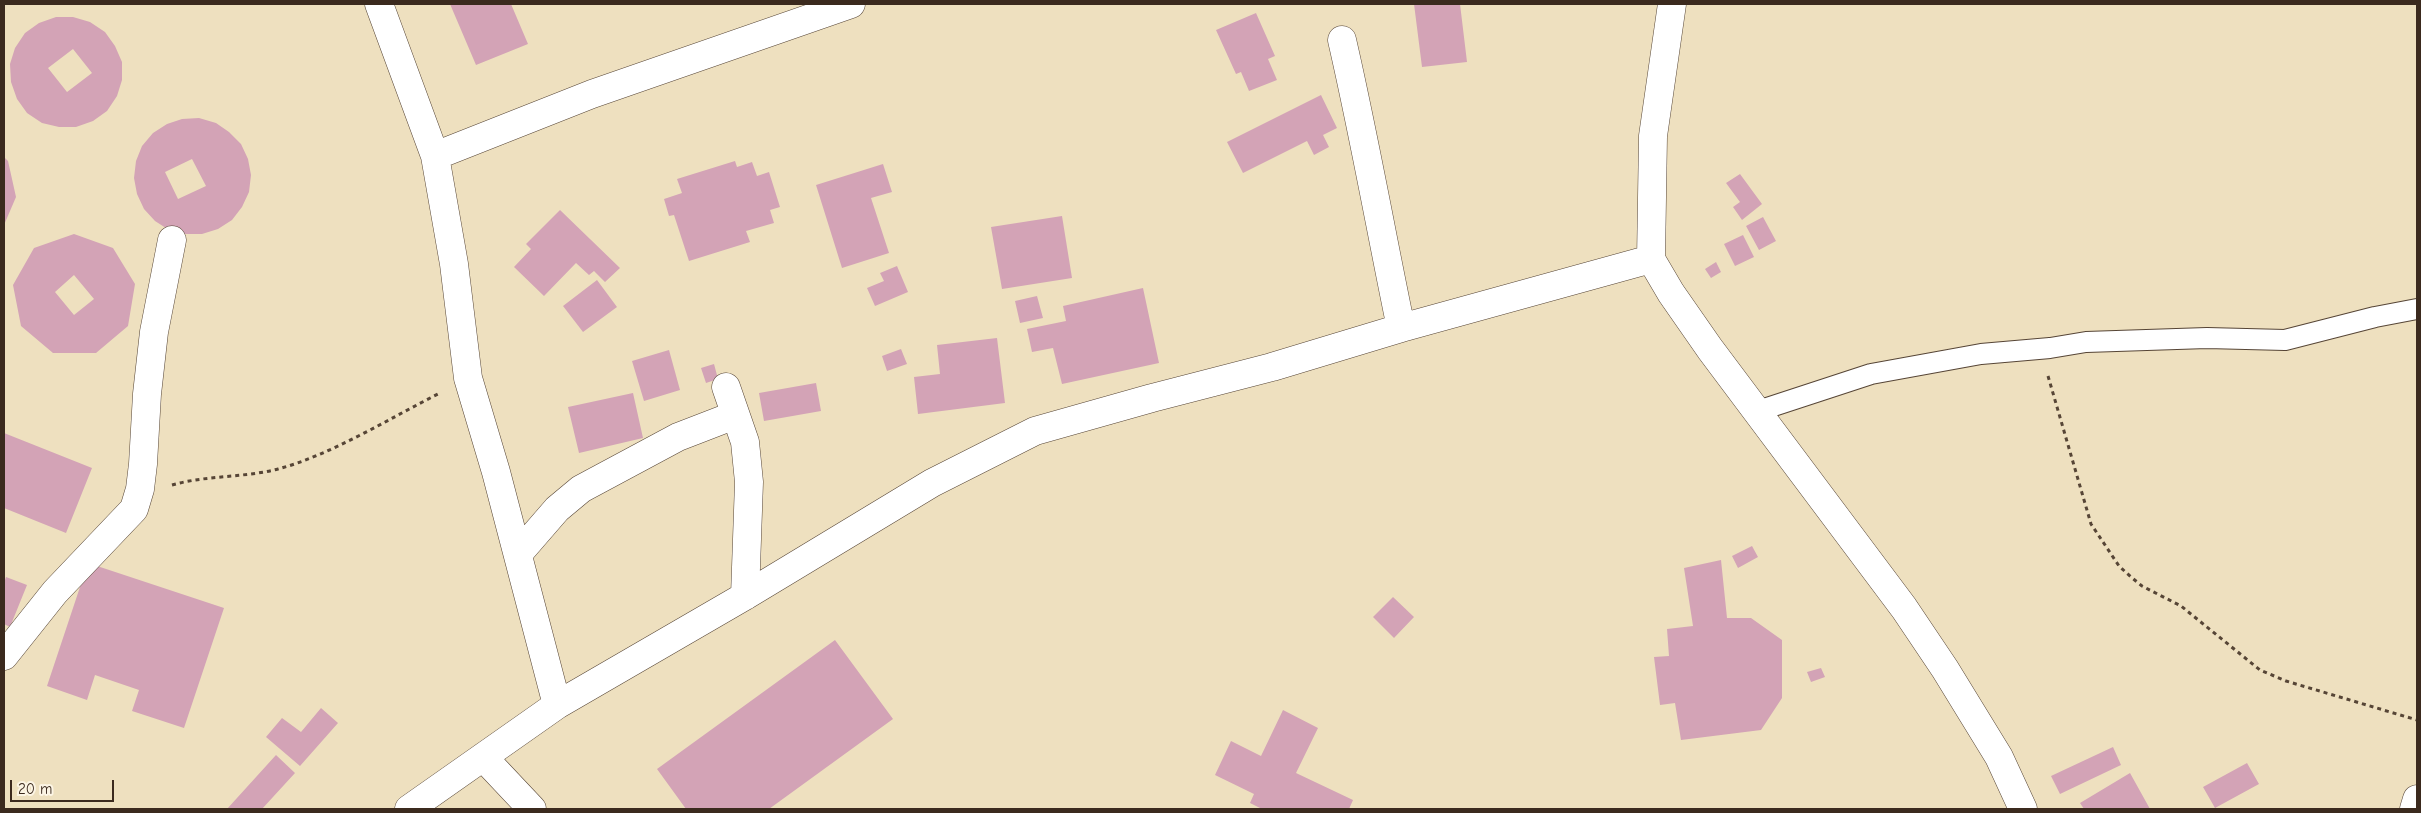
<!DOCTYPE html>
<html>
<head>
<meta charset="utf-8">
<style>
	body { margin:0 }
	#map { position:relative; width:2421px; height:813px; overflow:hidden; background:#eee0bf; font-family:"Comic Neue",sans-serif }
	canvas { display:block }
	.frame { position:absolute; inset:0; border:5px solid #3b2a1e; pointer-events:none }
	.scale { position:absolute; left:10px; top:780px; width:104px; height:22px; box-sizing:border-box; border:2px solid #3b2a1e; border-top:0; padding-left:6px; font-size:15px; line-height:18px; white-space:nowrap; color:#3b2a1e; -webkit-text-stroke:4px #fcf5e5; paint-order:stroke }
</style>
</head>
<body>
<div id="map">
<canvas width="2421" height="813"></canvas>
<div class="frame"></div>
<div class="scale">20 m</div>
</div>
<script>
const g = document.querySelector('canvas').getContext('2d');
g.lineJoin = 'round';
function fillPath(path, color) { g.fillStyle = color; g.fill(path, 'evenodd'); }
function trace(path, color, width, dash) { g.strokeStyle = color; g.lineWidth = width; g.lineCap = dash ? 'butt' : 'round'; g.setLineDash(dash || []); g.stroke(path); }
fillPath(new Path2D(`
	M 450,4 L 511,4 L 528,44 L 476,65 Z
	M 1414,4 L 1460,4 L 1467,62 L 1422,67 Z
	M 1256,13 L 1275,56 L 1268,59 L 1277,80 L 1249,91 L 1241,72 L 1236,74 L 1216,30 Z
	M 56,17 L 73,17 L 90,22 L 105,32 L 115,46 L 122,62 L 122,80 L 117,96 L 107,111 L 93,121 L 76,127 L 59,127 L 42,123 L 27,113 L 17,99 L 11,82 L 10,64 L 15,48 L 25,33 L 39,23 ZM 73,49 L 92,73 L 67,92 L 48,68 Z
	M 1321,95 L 1337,128 L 1323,135 L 1329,147 L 1314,155 L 1307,141 L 1243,173 L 1227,142 Z
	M 199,118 L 216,123 L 229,132 L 241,144 L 248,159 L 251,175 L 249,192 L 242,207 L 232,220 L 218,229 L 202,234 L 186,234 L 169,230 L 155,221 L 144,209 L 137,194 L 134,178 L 136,161 L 142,146 L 153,133 L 167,124 L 182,119 ZM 192,159 L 206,186 L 178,199 L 165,172 Z
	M 4,157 L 8,161 L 16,197 L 4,225 Z
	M 735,161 L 737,167 L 752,162 L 757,176 L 769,172 L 780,207 L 770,210 L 774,223 L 746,231 L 750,242 L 689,261 L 674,215 L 669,216 L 664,199 L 682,193 L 677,179 Z
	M 883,164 L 892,192 L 871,198 L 889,253 L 842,268 L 816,185 Z
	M 1740,174 L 1762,204 L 1742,220 L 1733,207 L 1740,202 L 1726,183 Z
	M 560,210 L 620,268 L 605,282 L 594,271 L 589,275 L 576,263 L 544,296 L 514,267 L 531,249 L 526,244 Z
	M 1062,216 L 1072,278 L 1002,289 L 991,227 Z
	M 1763,217 L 1776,241 L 1759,250 L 1746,226 Z
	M 74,234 L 113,248 L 135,284 L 128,326 L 96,353 L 53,353 L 21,326 L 13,285 L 34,248 ZM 74,275 L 94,299 L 74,315 L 55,292 Z
	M 1743,235 L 1754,257 L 1735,266 L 1724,244 Z
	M 1716,262 L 1721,272 L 1711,278 L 1705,269 Z
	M 897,266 L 908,292 L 875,306 L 867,288 L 884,281 L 880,273 Z
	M 597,280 L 617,307 L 583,332 L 563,306 Z
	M 1143,288 L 1159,363 L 1062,384 L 1053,348 L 1032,352 L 1027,329 L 1066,321 L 1063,306 Z
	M 1037,296 L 1043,318 L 1020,323 L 1015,301 Z
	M 997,338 L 1005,403 L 918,414 L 914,377 L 940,374 L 937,345 Z
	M 901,349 L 907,364 L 887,371 L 882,356 Z
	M 669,350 L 680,390 L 644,401 L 632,361 Z
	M 714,364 L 718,379 L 706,383 L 701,368 Z
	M 816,383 L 821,411 L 764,421 L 759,393 Z
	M 633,393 L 643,438 L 579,453 L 568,407 Z
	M 4,433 L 92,468 L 66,533 L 4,508 Z
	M 1752,546 L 1758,557 L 1738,568 L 1732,556 Z
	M 1721,560 L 1727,618 L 1751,618 L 1782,640 L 1782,698 L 1761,730 L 1681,740 L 1675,703 L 1660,705 L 1654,657 L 1669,656 L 1667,629 L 1693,626 L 1684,568 Z
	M 88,563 L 224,608 L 184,728 L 132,711 L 139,690 L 95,675 L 87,700 L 47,686 Z
	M 6,577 L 27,585 L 10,627 L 4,624 L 4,583 Z
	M 1393,597 L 1414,617 L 1394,638 L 1373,617 Z
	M 835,640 L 893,719 L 769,809 L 686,809 L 657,769 Z
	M 1821,668 L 1825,677 L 1811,682 L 1807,672 Z
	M 321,708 L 338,723 L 300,766 L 266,737 L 282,718 L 301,732 Z
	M 1283,710 L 1318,728 L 1296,773 L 1353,800 L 1349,809 L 1262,809 L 1250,803 L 1254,794 L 1215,775 L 1231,741 L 1261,756 Z
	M 2113,747 L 2121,765 L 2060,794 L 2051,776 Z
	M 276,755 L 295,773 L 262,809 L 227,809 Z
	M 2247,763 L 2259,784 L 2215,808 L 2203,787 Z
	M 2130,773 L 2150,809 L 2084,809 L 2080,803 Z`), '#d3a3b6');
const lane = new Path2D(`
	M 1758,411 L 1871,374 L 1981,354 L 2050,348 L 2086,342 L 2207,338 L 2285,340 L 2375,317 L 2417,309`);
const street = new Path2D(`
	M 379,4 L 435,156 L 454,264 L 468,378 L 496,472 L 557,705
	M 1672,4 L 1653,136 L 1651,259 L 1671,293 L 1710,349 L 1904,608 L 1945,669 L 1999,757 L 2023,809
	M 1342,40 C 1364,135 1381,232 1401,328
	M 435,156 L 592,94 L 851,4
	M 726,387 L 745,442 L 749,482 L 745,596
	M 518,554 L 557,509 L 581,489 L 678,437 L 735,415
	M 4,656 L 55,592 L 134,509 L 140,489 L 143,464 L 147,394 L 154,332 L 172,240
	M 483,757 L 532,809
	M 409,809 L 557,705 L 745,596 L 932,483 L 1035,431 L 1152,398 L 1272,367 L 1401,328 L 1651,259
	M 2414,809 L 2417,799`);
trace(lane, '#564536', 22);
trace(street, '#564536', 29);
trace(new Path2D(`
	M 2048,376 L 2091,524 L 2119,566 L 2131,577 L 2142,586 L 2181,606 L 2260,670 L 2286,681 L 2417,720
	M 172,485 C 207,475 243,478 278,469 C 331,455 390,418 440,393`), '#564536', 3, [4, 4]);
trace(lane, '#fff', 20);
trace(street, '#fff', 28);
</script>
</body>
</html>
